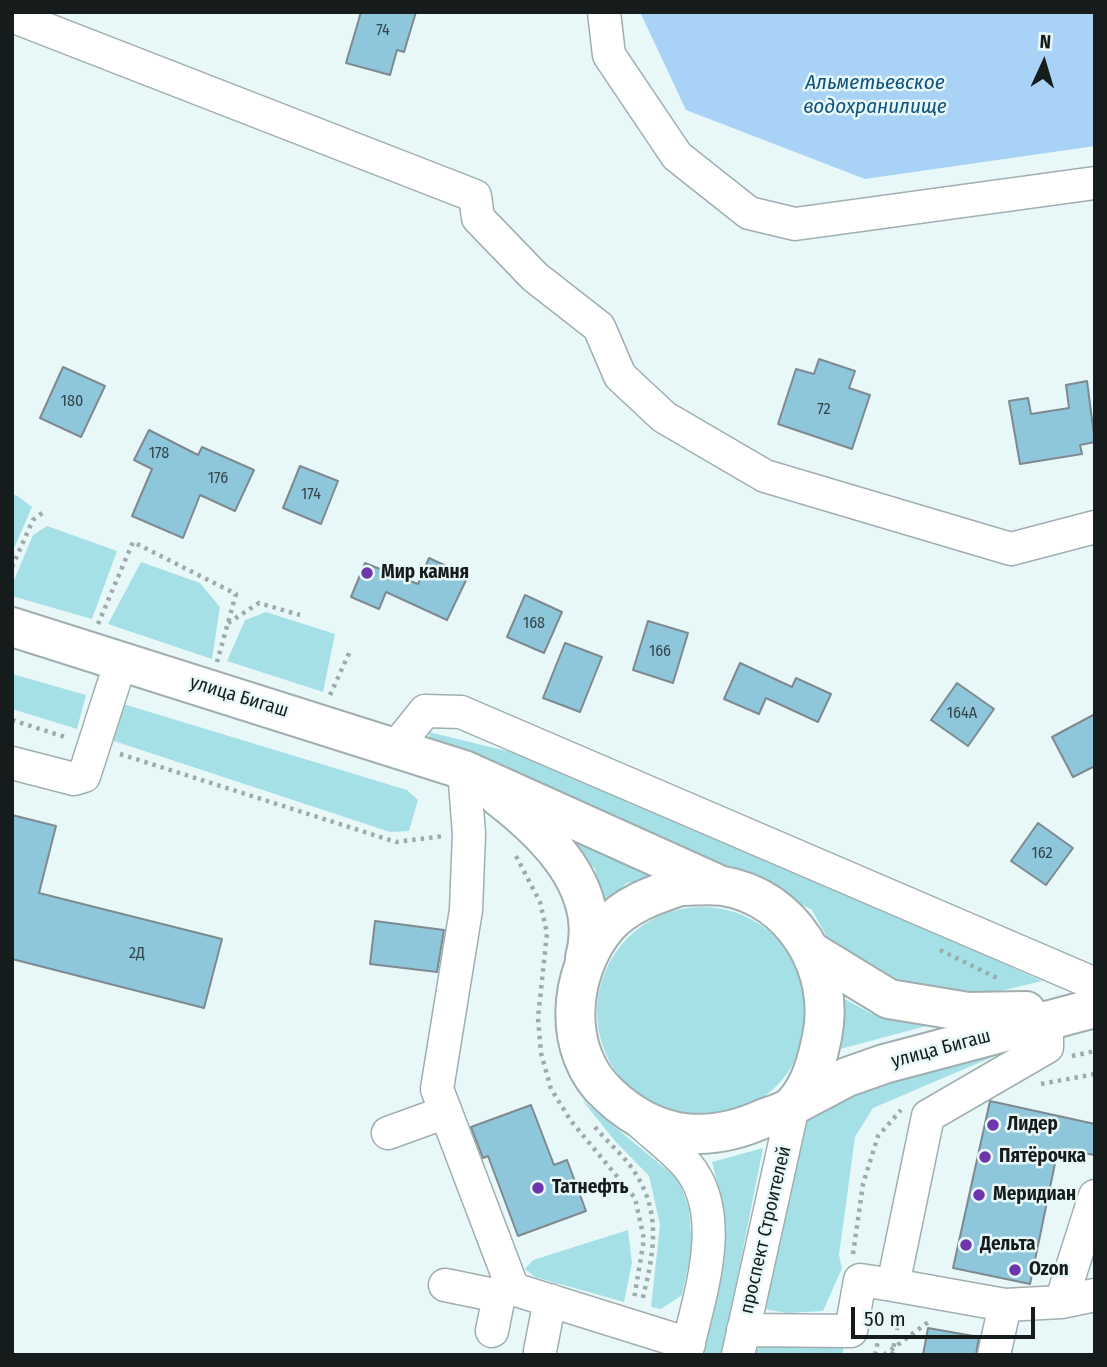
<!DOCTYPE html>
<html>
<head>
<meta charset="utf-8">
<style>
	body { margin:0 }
	#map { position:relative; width:1107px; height:1367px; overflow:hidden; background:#e8f8f9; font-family:"Fira Sans Condensed",sans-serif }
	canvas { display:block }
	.frame { position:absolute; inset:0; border:14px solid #161c1c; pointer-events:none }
	.north { position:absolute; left:1009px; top:28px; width:70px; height:70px; -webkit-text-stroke:5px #e8f8f9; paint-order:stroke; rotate:4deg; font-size:19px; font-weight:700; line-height:28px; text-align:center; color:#161c1c }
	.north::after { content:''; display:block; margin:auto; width:24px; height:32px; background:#161c1c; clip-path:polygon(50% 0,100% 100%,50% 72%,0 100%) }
	.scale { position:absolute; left:851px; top:1307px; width:184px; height:32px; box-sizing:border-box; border:4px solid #161c1c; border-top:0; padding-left:9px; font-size:21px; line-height:24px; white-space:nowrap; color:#161c1c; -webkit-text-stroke:5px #e8f8f9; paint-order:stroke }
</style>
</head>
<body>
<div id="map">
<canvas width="1107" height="1367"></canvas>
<div class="frame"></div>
<div class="north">N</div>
<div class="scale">50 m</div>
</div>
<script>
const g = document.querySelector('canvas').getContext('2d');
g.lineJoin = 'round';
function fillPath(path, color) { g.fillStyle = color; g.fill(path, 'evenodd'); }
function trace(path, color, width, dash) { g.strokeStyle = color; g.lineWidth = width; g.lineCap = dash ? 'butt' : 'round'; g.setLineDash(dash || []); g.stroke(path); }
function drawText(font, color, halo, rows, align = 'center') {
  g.font = font + ' "Fira Sans Condensed",sans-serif'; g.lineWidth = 5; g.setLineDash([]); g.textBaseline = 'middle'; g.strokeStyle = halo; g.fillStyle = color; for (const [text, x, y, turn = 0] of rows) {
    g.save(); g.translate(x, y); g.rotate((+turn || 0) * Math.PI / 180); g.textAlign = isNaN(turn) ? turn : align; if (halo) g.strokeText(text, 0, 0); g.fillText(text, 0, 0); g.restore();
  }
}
fillPath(new Path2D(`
	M 16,495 L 32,507 L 12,553 L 12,496 Z
	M 47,526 L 117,551 L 92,619 L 12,596 L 12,585 L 33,535 Z
	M 141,562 L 200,583 L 220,607 L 212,659 L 108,624 Z
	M 266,612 L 335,634 L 323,692 L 227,661 L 245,620 Z
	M 12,674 L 86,695 L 77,729 L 12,709 Z
	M 120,703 L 407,790 L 418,800 L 409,831 L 390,832 L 108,739 Z
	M 429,732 L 556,763 L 1042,981 L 955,1002 L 908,994 L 835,952 L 812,910 L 749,876 L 430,745 Z
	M 544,816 L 661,876 L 627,883 L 600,906 L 595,869 Z
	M597 1012a105 105 0 1 1 210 0a105 105 0 1 1-210 0Z
	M 841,997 L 872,1014 L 930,1025 L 833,1051 Z
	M 1025,1043 L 873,1108 L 855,1137 L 839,1255 L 842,1268 L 823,1311 L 787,1313 L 764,1309 L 780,1194 L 810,1108 L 852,1085 Z
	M 582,1100 L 678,1179 L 689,1208 L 692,1248 L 682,1295 L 661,1309 L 651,1307 L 660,1225 L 649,1176 L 615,1141 Z
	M 763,1148 L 722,1355 L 701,1355 L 722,1244 L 723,1206 L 712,1162 Z
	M 628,1230 L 632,1263 L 624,1302 L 535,1277 L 525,1269 L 533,1260 Z
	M 759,1339 L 845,1342 L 842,1355 L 756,1355 Z`), '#a6e0e7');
fillPath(new Path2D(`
	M 640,12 L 1095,12 L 1095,146 L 865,179 L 686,110 Z`), '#a9d3f6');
const building = new Path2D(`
	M 361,12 L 416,12 L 404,52 L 397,50 L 390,75 L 346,63 Z
	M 819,359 L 855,371 L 849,388 L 870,395 L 852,449 L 778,424 L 796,369 L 814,374 Z
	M 63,367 L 105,386 L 81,437 L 40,418 Z
	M 1087,381 L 1095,442 L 1080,445 L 1082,454 L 1020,464 L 1009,401 L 1028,398 L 1031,414 L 1069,408 L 1066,385 Z
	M 149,430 L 198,455 L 202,447 L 254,470 L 235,511 L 200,495 L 183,538 L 132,516 L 152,469 L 134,460 Z
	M 300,466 L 338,481 L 321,524 L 283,508 Z
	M 429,558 L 468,576 L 447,620 L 386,592 L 379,609 L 351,597 L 365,563 L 418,584 Z
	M 525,595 L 562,612 L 544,653 L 507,637 Z
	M 648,621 L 688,633 L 673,683 L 633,670 Z
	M 565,643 L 602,657 L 580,712 L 543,698 Z
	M 740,663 L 792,687 L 796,678 L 831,694 L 818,722 L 766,698 L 759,714 L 724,699 Z
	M 957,683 L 994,709 L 968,746 L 931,720 Z
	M 1095,714 L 1095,766 L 1073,777 L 1052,737 Z
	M 12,815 L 56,826 L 39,893 L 222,939 L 204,1008 L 12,959 Z
	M 1038,823 L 1073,848 L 1046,885 L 1011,861 Z
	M 375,921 L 444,930 L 437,972 L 370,964 Z
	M 990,1101 L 1095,1124 L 1095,1155 L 1058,1149 L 1030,1284 L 953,1268 Z
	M 531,1105 L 554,1165 L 567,1160 L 586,1211 L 518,1236 L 488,1156 L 483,1158 L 471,1127 Z
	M 928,1328 L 979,1337 L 976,1355 L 923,1355 Z`);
fillPath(building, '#8ec6dc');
trace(building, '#7e8a8f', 2);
const minor = new Path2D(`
	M 604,12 L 609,55 L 677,156 L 749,213 L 795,224 L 1095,183
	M 12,16 L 475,196 L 478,218 L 535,277 L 599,327 L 620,376 L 664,417 L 765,476 L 1011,549 L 1095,527
	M 396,747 L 425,711 L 461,712 L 1095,984
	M 12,763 L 74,779 L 84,776 L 121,661
	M 464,770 L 469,834 L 466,910 L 437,1089 L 513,1289
	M 639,1121 C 654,1135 673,1149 687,1165 C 730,1216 698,1298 686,1355
	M 388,1133 L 446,1112
	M 445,1285 L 499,1296 L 513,1289 L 689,1344
	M 893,1285 L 1005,1305 L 1061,1302 L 1095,1295
	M 1061,1302 L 1095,1196
	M 743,1330 L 851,1331 L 860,1280 L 893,1285 L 928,1116 L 1047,1047 L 1047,1020
	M 492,1331 L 499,1296
	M 540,1351 L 550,1300
	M 738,1355 L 793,1106
	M 994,1355 L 1005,1305`);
const major = new Path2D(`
	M 12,627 L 464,770 L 715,883
	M 499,797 C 548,835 604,890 585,958
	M 680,886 C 694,886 709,884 723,886 C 793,897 836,970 822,1037 C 817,1061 811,1085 794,1104 C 788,1111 774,1115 765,1118 C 708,1144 656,1139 609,1095 C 561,1052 568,972 607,926 C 626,904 654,895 680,886 Z
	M 812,952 L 889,999 L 968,1012 L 1026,1011
	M 794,1105 L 847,1077 L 884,1064 L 1095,1008`);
trace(minor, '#a0aeb0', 35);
trace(major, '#a0aeb0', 42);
trace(new Path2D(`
	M 12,567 L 33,520 L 46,510
	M 228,623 L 259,603 L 300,615
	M 98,624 L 133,542 L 236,594 L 217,662
	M 330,695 L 351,649
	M 12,720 L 68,738
	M 120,754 L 396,842 L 444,836
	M 516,856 L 540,902 L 547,933 L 538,1018 L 541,1053 L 551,1089 L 571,1121 L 635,1198 L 644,1239 L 634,1299
	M 940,950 L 1001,980
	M 1072,1056 L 1095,1051
	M 1041,1084 L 1095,1074
	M 595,1127 C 608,1143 627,1158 637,1176 C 662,1217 653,1257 642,1301
	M 853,1254 L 863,1184 L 878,1136 L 901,1110
	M 875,1355 L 878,1341
	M 884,1355 L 931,1320
	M 892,1355 L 900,1314`), '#9eabab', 4.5, [3.5, 5]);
trace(minor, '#fff', 32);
trace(major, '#fff', 38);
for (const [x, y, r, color] of [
	[367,573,7,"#6d36ad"],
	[993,1125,7,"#6d36ad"],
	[985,1157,7,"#6d36ad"],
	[538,1188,7,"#6d36ad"],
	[979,1195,7,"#6d36ad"],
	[966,1245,7,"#6d36ad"],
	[1015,1270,7,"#6d36ad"]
]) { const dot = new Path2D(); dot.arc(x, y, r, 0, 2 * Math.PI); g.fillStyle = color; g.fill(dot); trace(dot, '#e8f8f9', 2.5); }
drawText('16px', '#34464c', null, [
	["74",383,31],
	["180",72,402],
	["72",824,410],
	["178",159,454],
	["176",218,479],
	["174",311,495],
	["168",534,624],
	["166",660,652],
	["164А",962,714],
	["162",1042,854],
	["2Д",137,954]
]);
drawText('bold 19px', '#161c1c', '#e8f8f9', [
	["Мир камня",381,573],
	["Лидер",1007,1125],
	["Пятёрочка",999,1157],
	["Татнефть",552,1188],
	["Меридиан",993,1195],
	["Дельта",980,1245],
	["Ozon",1029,1270]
], 'left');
drawText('19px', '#161c1c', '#e8f8f9', [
	["улица Бигаш",239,697,17],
	["улица Бигаш",941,1049,-15],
	["проспект Строителей",766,1230,-77]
]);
drawText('italic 21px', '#0f537f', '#e8f8f9', [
	["Альметьевское",875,83],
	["водохранилище",875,107]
]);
</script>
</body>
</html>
